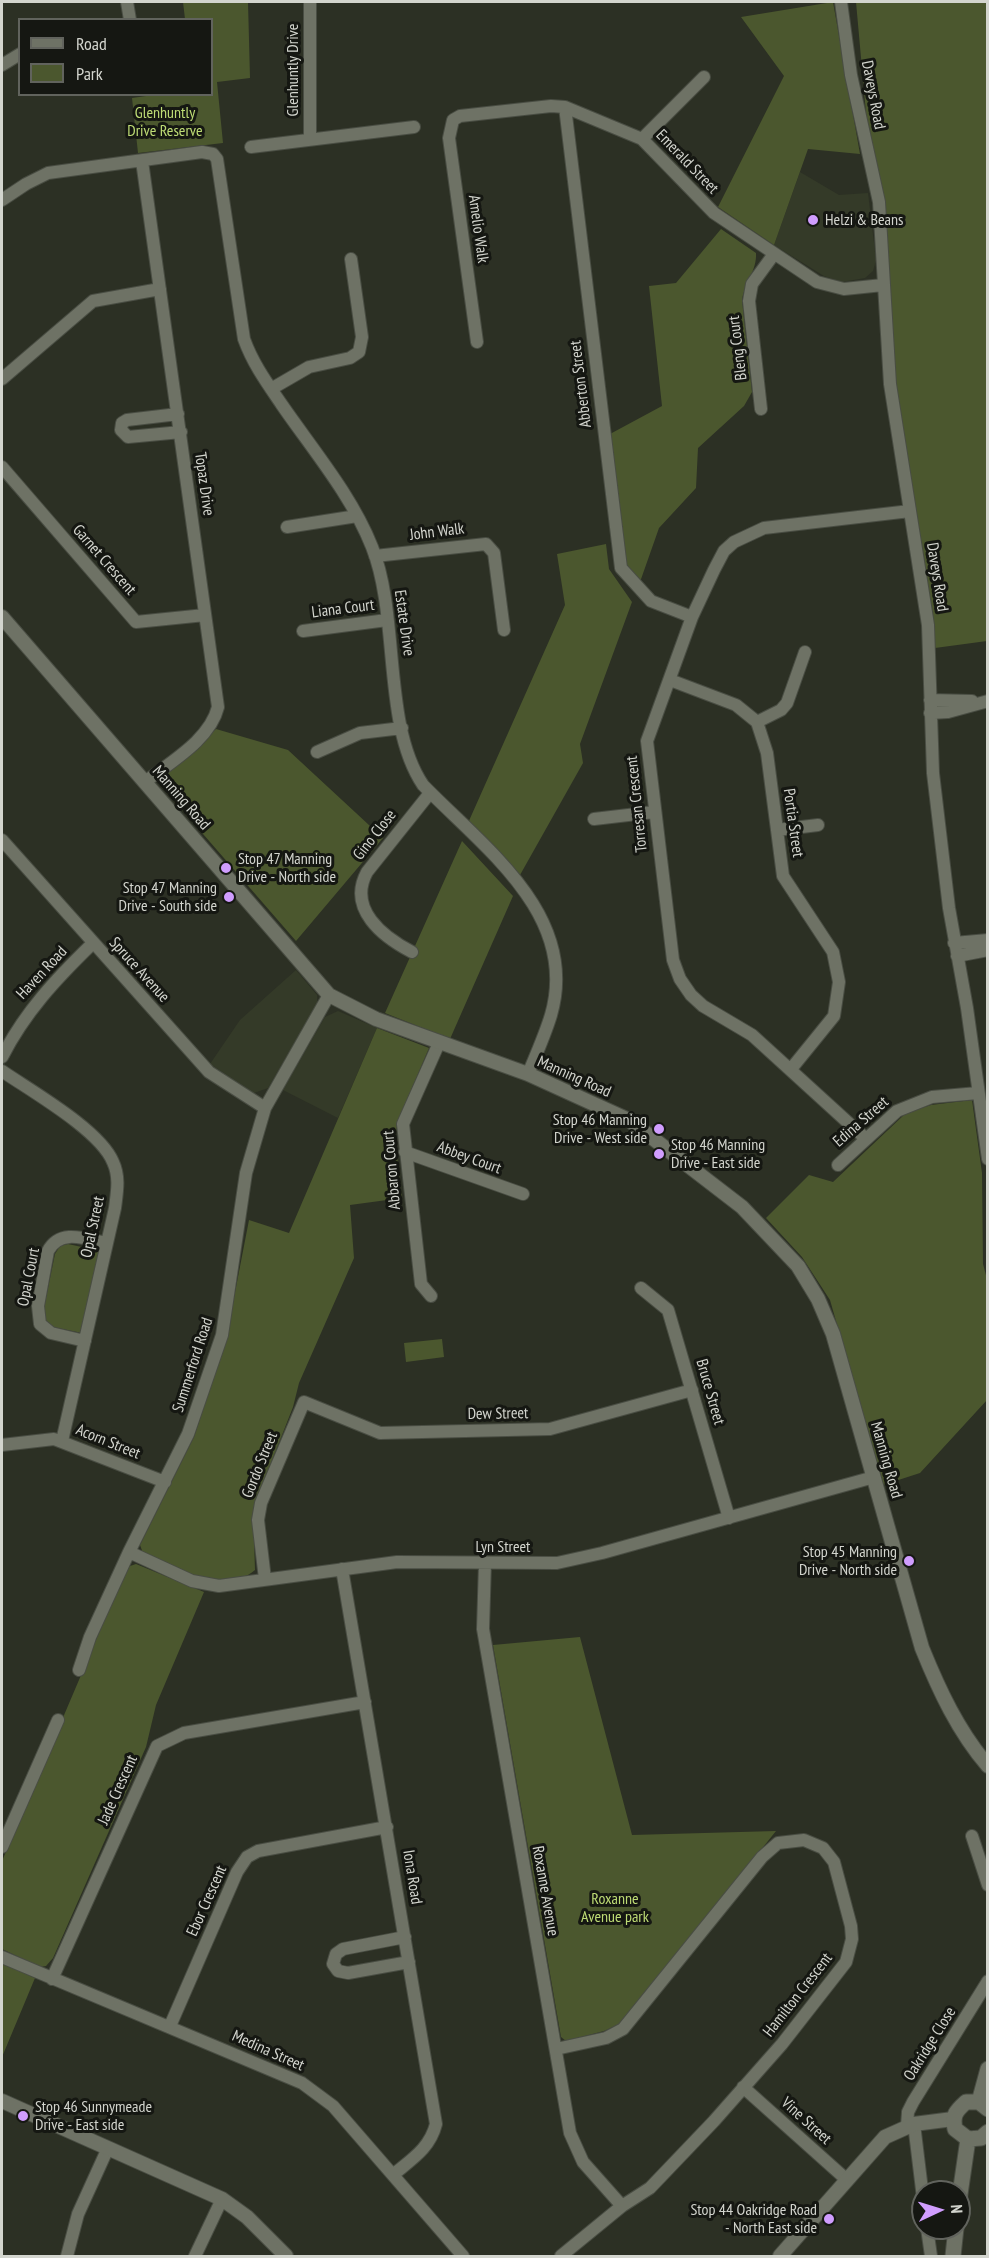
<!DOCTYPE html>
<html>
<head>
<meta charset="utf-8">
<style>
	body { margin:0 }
	#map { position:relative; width:989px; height:2258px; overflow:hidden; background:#2c3024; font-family:"PT Sans Narrow",sans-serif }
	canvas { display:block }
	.frame { position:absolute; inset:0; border:3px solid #d3d5ce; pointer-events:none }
	.legend { position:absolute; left:18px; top:18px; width:195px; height:78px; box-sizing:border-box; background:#151712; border:2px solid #61635d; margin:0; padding:8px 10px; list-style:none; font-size:18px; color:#d3d5ce }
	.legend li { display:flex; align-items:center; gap:12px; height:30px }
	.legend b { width:30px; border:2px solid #61635d }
	.north { position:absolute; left:911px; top:2180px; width:60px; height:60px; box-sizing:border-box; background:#151712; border:2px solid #61635d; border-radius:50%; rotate:86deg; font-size:16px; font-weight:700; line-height:24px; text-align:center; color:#d3d5ce }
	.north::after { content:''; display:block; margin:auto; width:21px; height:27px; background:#d09dfe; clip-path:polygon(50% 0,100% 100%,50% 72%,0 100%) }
</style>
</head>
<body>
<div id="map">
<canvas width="989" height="2258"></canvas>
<div class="frame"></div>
<ul class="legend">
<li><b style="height:8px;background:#6e7265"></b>Road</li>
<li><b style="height:16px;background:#4b572e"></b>Park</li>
</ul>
<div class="north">N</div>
</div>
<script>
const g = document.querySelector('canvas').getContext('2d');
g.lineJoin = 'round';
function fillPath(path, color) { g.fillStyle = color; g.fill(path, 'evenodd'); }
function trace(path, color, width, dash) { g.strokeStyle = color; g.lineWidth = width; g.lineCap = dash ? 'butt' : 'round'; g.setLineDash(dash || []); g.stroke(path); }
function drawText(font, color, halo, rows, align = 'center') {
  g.font = font + ' "PT Sans Narrow",sans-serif'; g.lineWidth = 6; g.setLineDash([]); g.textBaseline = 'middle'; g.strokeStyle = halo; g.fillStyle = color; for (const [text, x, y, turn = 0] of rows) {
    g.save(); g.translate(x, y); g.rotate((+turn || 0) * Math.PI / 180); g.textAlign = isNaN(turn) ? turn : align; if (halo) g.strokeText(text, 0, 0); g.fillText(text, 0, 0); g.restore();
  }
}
fillPath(new Path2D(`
	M 800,172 L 839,195 L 868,193 L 876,260 L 873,271 L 865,278 L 842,282 L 824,276 L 774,245 Z
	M 296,970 L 317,995 L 317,1004 L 268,1088 L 254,1093 L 210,1064 L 240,1020 Z
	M 338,1011 L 377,1028 L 338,1118 L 283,1090 L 325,1017 Z`), '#343a28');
fillPath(new Path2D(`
	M 183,2 L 248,2 L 250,78 L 217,82 L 223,143 L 138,153 L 132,98 L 160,94 L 212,94 L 212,20 L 185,19 Z
	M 833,2 L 860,154 L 808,149 L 774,245 L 718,207 L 784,76 L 741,17 Z
	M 856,2 L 987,2 L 987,641 L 935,648 L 891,391 Z
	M 721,229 L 756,253 C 757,270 745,283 742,300 L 752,392 L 744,406 L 698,448 L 696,488 L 659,528 L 640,582 L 625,564 L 610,434 L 662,406 L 649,286 L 676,283 Z
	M 606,544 L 609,569 L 632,602 L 580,744 L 583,763 L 520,875 L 468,823 L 565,605 L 557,554 Z
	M 216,729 L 288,750 L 383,838 L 296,941 L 157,781 Z
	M 462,841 L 513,896 L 450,1039 L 385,1013 Z
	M 377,1028 L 429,1048 L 398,1121 L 395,1138 L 402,1198 L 350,1205 L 354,1258 L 299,1383 L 293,1407 L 253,1509 L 255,1570 C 227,1595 173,1568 144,1556 L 140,1545 L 194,1437 L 226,1339 L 249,1220 L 289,1233 Z
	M 972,1100 L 982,1173 L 983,1264 L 987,1279 L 987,1400 L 920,1473 L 883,1485 L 830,1300 L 802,1257 L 766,1218 L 809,1175 L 833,1182 L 906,1113 L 931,1105 Z
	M 68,1244 L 100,1251 L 82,1333 L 53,1327 L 46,1322 L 43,1312 L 55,1254 L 60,1246 Z
	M 442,1339 L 444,1357 L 406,1362 L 404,1343 Z
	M 136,1564 L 204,1592 L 156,1705 L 146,1747 L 53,1958 L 46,1966 L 40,1967 L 2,1949 L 2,1861 L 127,1567 Z
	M 580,1637 L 632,1835 L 776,1831 L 622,2023 L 604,2031 L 566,2041 L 561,2037 L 493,1645 Z
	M 2,1963 L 35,1978 L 2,2057 Z`), '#4b572e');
const minor = new Path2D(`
	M 127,2 L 130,20
	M 310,2 L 310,139
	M 841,2 L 851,75 L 879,202 L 890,384 L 928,625 L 933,773 L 949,908 L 967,1008 L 988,1159
	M 2,65 L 20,54
	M 565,107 L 621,568 L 651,601 L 692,617
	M 642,139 L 704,77
	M 251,147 L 414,127
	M 142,161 L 218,707 C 210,740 170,762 145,782
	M 2,200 L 26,184 L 48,173 L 202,152 L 213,154 L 217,159 L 244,339 C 253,364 267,383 282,405 C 313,450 352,496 372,547 C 400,617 382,724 423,785 C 483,847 580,915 551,1015 C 545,1035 536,1055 528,1074
	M 477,342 L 449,138 L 453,120 L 460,116 L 551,106 L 565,107 L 642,139 L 714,213 L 817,282 L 844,289 L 883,285
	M 2,379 L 93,301 L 160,289
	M 271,389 L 309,367 L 350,358 L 359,352 L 362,337 L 351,259
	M 761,409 L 749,301 L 752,284 L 774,254
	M 178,414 L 127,420 L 122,423 L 121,430 L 128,437 L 181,432
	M 2,467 L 136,622 L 205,615
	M 287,527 L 357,516
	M 375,556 L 486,544 L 494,553 L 504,630
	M 303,631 L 387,620
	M 670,680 L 736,705 L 757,722 L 767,753 L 783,876 L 833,952 L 839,982 L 834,1016 L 791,1069
	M 930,700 L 972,701
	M 930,713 L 948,712 L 988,701
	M 757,722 L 781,710 L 787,703 L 805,652
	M 317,752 L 360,733 L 402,728
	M 594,819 L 654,812
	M 777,830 L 818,825
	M 2,840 L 209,1072 L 265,1108
	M 954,943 L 988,940
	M 412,952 C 383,937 347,909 367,872 L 430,793
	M 957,956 L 988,950
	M 2,1057 C 25,1012 56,979 92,944
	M 2,1071 C 31,1091 100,1130 113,1162 C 120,1177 117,1192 115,1208 L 62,1441
	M 865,1138 L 752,1035 L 703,1006 L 691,995 L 680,979 L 673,960 L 647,741 L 692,617 L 714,570 L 724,551 L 734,542 L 764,528 L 910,511
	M 405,1152 L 523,1194
	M 838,1165 L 897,1111 L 932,1097 L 978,1093
	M 641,1288 L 668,1310 L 729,1518
	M 431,1296 L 421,1284 L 403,1124 L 439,1043
	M 85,1341 L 51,1333 L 40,1324 L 38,1306 L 48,1251 C 60,1228 86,1239 107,1243
	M 2,1445 L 54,1439 L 165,1482
	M 129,1552 L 192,1581 L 219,1586 L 397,1562 L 557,1563 L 602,1553 L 874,1477
	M 485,1563 L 483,1629 L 570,2133 L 583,2162 L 622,2206
	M 342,1569 L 436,2124 C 430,2148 412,2159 394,2174
	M 265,1579 L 258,1520 L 261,1503 L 304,1402 L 380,1433 L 550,1429 L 692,1390
	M 79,1670 L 90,1637 L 129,1552 L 188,1434 L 222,1335 L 246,1173 L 265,1108 L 329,995
	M 972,1836 L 988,1885
	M 2,1847 L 58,1720
	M 405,1937 L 343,1949 L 336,1954 L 333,1964 L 338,1971 L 348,1973 L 409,1962
	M 2,1957 L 302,2083 L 333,2106 L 463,2256
	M 52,1979 L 157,1746 L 184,1733 L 365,1702
	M 170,2026 L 237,1872 L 247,1857 L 258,1851 L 387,1827
	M 556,2049 L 606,2038 L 623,2029 L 762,1857 L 778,1843 L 804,1840 L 823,1848 L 834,1862 L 851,1926 L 852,1939 L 846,1962 L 782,2044 L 714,2121 L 650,2188 L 622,2206 L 561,2256
	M 743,2087 L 847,2180
	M 914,2124 L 923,2198
	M 907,2126 L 908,2112 L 913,2102 L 988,1981
	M 927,2228 L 931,2256
	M 67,2256 L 78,2214 L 108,2148
	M 195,2256 L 222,2199`);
const tertiary = new Path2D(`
	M 2,617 L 329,995 L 376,1019 L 528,1074 L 629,1120 L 742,1207 L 798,1266 L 818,1299 L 833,1334 L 922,1648 C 939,1690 958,1731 988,1766
	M 2,2101 L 222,2199 L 247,2217 L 286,2256
	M 780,2256 L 885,2137 L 914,2124 L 953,2119`);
const secondary = new Path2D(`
	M 979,2102 L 988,2069
	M 988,2109 L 979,2102 L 966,2102 C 956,2111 952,2115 955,2129 L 968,2139 L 981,2138 L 988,2132
	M 959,2201 L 968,2139
	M 953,2256 L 956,2228`);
trace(minor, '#494d43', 14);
trace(tertiary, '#494d43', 16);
trace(secondary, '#494d43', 17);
trace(minor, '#6e7265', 12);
trace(tertiary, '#6e7265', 14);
trace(secondary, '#6e7265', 15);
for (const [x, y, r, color] of [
	[813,220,6,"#d09dfe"],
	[226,868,6,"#d09dfe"],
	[229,897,6,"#d09dfe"],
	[659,1129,6,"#d09dfe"],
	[659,1154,6,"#d09dfe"],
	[909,1561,6,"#d09dfe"],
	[23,2116,6,"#d09dfe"],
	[829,2219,6,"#d09dfe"]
]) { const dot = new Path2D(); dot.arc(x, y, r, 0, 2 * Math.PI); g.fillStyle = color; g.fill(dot); trace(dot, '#151712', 2); }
drawText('16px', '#d3d5ce', '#151712', [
	["Glenhuntly Drive",293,70,-90],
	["Daveys Road",873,95,79],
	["Emerald Street",687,162,46],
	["Amelio Walk",478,229,82],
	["Bleng Court",738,348,-97],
	["Abberton Street",581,384,-97],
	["Topaz Drive",204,484,82],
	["John Walk",437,532,-7],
	["Garnet Crescent",104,560,49],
	["Daveys Road",937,577,81],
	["Liana Court",343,609,-7],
	["Estate Drive",404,623,82],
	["Manning Road",181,798,49],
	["Torresan Crescent",637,804,-96],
	["Portia Street",793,823,82],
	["Gino Close",375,835,-52],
	["Spruce Avenue",139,970,48],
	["Haven Road",42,973,-47],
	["Manning Road",574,1077,24],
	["Edina Street",861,1122,-41],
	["Abbey Court",469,1158,20],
	["Abbaron Court",392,1170,-95],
	["Opal Street",93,1227,-78],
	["Opal Court",29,1277,-79],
	["Summerford Road",193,1365,-72],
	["Bruce Street",710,1392,74],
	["Dew Street",498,1414,-1],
	["Acorn Street",108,1442,22],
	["Manning Road",886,1460,74],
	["Gordo Street",260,1465,-68],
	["Lyn Street",503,1547],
	["Jade Crescent",118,1790,-66],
	["Iona Road",412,1877,81],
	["Roxanne Avenue",545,1891,80],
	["Ebor Crescent",207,1901,-66],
	["Hamilton Crescent",798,1995,-52],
	["Oakridge Close",930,2044,-58],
	["Medina Street",268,2051,24],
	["Vine Street",806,2121,42]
]);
drawText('16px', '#bedc75', '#151712', [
	["Glenhuntly",165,113],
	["Drive Reserve",165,131],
	["Roxanne",615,1899],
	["Avenue park",615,1917]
]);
drawText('16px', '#d3d5ce', '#151712', [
	["Helzi & Beans",825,220],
	["Stop 47 Manning",238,859],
	["Drive - North side",238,877],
	["Stop 47 Manning",217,888,"right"],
	["Drive - South side",217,906,"right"],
	["Stop 46 Manning",647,1120,"right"],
	["Drive - West side",647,1138,"right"],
	["Stop 46 Manning",671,1145],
	["Drive - East side",671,1163],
	["Stop 45 Manning",897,1552,"right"],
	["Drive - North side",897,1570,"right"],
	["Stop 46 Sunnymeade",35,2107],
	["Drive - East side",35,2125],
	["Stop 44 Oakridge Road",817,2210,"right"],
	["- North East side",817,2228,"right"]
], 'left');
</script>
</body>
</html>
